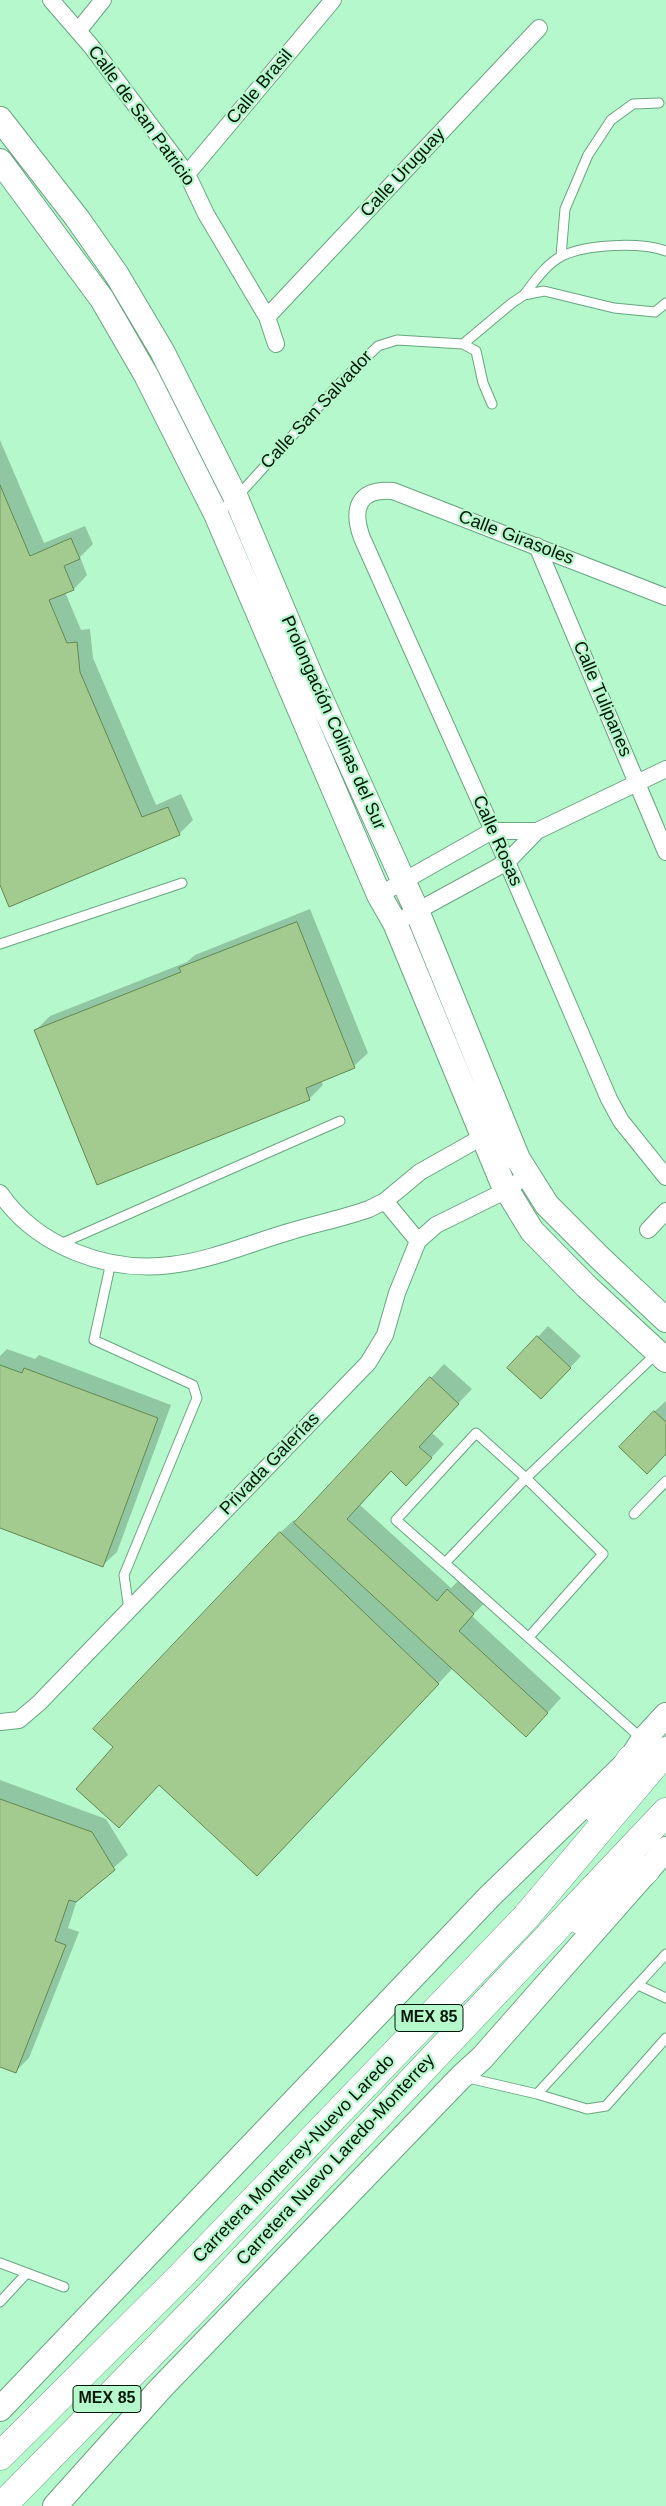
<!DOCTYPE html>
<html>
<head>
<meta charset="utf-8">
<style>
	body { margin:0 }
	canvas { display:block; background:#b4f8cb }
</style>
</head>
<body>
<canvas width="666" height="2506"></canvas>
<script>
const g = document.querySelector('canvas').getContext('2d');
g.lineJoin = 'round';
function fillPath(path, color) { g.fillStyle = color; g.fill(path, 'evenodd'); }
function trace(path, color, width, dash) { g.strokeStyle = color; g.lineWidth = width; g.lineCap = dash ? 'butt' : 'round'; g.setLineDash(dash || []); g.stroke(path); }
function drawText(font, color, halo, rows, align = 'center') {
  g.font = font + ' Helvetica,sans-serif'; g.lineWidth = 4.5; g.setLineDash([]); g.textBaseline = 'middle'; g.strokeStyle = halo; g.fillStyle = color; for (const [text, x, y, turn = 0] of rows) {
    g.save(); g.translate(x, y); g.rotate((+turn || 0) * Math.PI / 180); g.textAlign = isNaN(turn) ? turn : align; if (halo) g.strokeText(text, 0, 0); g.fillText(text, 0, 0); g.restore();
  }
}
fillPath(new Path2D(`
	M 0,440 L 44,543 L 85,526 L 93,544 L 80,557 L 87,575 L 74,589 L 65,592 L 81,630 L 90,629 L 93,658 L 156,805 L 181,794 L 193,820 L 179,834 L 0,882 Z
	M 310,909 L 368,1053 L 354,1066 L 321,1080 L 323,1085 L 309,1099 L 36,1030 L 50,1016 L 187,962 L 195,955 Z
	M 548,1326 L 581,1356 L 552,1387 L 509,1368 Z
	M 7,1349 L 35,1359 L 39,1355 L 171,1405 L 117,1552 L 103,1565 L 0,1527 L 0,1356 Z
	M 444,1364 L 472,1389 L 431,1432 L 444,1444 L 420,1470 L 391,1470 L 360,1505 L 451,1588 L 462,1577 L 487,1600 L 472,1616 L 561,1698 L 540,1721 L 453,1668 L 271,1861 L 160,1784 L 115,1747 L 280,1533 L 294,1520 L 297,1522 Z
	M 666,1401 L 666,1453 L 621,1447 L 655,1411 Z
	M 0,1780 L 106,1819 L 128,1855 L 77,1900 L 68,1928 L 79,1932 L 29,2058 L 16,2071 L 0,2066 Z`), '#0003');
const building = new Path2D(`
	M 0,485 L 30,556 L 71,538 L 80,559 L 64,566 L 74,590 L 49,600 L 67,643 L 77,642 L 80,672 L 142,817 L 168,807 L 180,835 L 9,907 L 0,885 Z
	M 297,922 L 355,1068 L 306,1088 L 310,1100 L 97,1185 L 34,1030 L 181,972 L 179,968 Z
	M 537,1336 L 571,1368 L 541,1399 L 507,1368 Z
	M 0,1365 L 22,1373 L 24,1368 L 158,1418 L 103,1567 L 0,1528 Z
	M 430,1377 L 459,1404 L 419,1447 L 432,1458 L 406,1486 L 391,1471 L 347,1519 L 437,1601 L 447,1589 L 474,1614 L 459,1631 L 548,1713 L 526,1737 L 294,1523 Z
	M 654,1411 L 666,1422 L 666,1454 L 647,1474 L 619,1447 Z
	M 280,1532 L 439,1684 L 257,1876 L 159,1785 L 119,1828 L 76,1789 L 113,1747 L 93,1729 Z
	M 0,1799 L 92,1832 L 115,1870 L 76,1902 L 69,1900 L 55,1941 L 66,1945 L 16,2073 L 0,2067 Z`);
fillPath(building, '#a4cb8f');
trace(building, '#63874f', 1);
const lane = new Path2D(`
	M 561,256 L 565,209 L 588,155 L 611,120 L 633,104 L 659,103
	M 524,295 C 534,282 547,263 562,256 C 587,244 640,242 666,251
	M 463,344 L 512,303 L 524,295 L 544,291 L 614,308 L 655,312 L 666,303
	M 216,514 L 236,498 L 341,382 L 378,346 L 397,340 L 463,344 L 476,351 L 483,383 L 492,404
	M 0,944 L 182,883
	M 58,1245 L 340,1121
	M 111,1262 L 94,1340 L 193,1385 L 197,1398 L 124,1575 L 129,1610
	M 634,1514 L 666,1481
	M 445,1563 L 396,1520 L 476,1433 L 526,1478 L 603,1554 L 529,1637
	M 642,1739 L 445,1563 L 526,1478 L 657,1353
	M 638,1985 L 666,1998
	M 464,2077 L 537,2094 L 587,2109 L 606,2106 L 666,2038
	M 537,2094 L 666,1954
	M 0,2263 L 64,2287
	M 0,2302 L 26,2274`);
const street = new Path2D(`
	M 51,0 L 91,46 L 187,174 L 206,214 L 267,317 L 276,344
	M 78,31 L 103,0
	M 187,174 L 333,0
	M 267,317 L 539,28
	M 537,546 L 666,852
	M 666,597 L 393,491 C 359,488 351,508 362,538 L 507,862 L 609,1099 L 621,1121 L 666,1177
	M 379,895 L 492,831 L 537,831
	M 395,923 L 507,862 L 537,831 L 666,769
	M 0,1193 C 37,1247 108,1273 171,1265 C 213,1260 253,1242 292,1231 C 318,1223 344,1218 369,1209 L 385,1201 L 420,1172 L 491,1132
	M 385,1201 L 418,1241
	M 648,1230 L 666,1211
	M 0,1722 L 19,1720 L 39,1703 L 368,1363 L 385,1335 L 397,1293 L 418,1241 L 436,1225 L 507,1190 L 528,1174`);
const secondary = new Path2D(`
	M 0,119 L 77,218 L 117,275 L 162,351 L 236,498 L 312,679 L 417,911 L 518,1159 L 547,1205 L 600,1258 L 666,1320
	M 0,161 L 102,299 L 146,375 L 216,514 L 379,895 L 395,923 L 502,1182 L 532,1231 L 586,1286 L 666,1360
	M 0,2409 L 490,1896 L 631,1759 L 643,1740 L 666,1715
	M 55,2506 L 161,2388 L 461,2077 L 482,2058 L 666,1849`);
const highway = new Path2D(`
	M 597,1810 L 631,1759
	M 582,1921 L 646,1870
	M 0,2456 L 181,2276 L 525,1918 L 666,1751
	M 2,2506 L 213,2291 L 666,1812`);
trace(lane, '#67a77e', 11);
trace(street, '#67a77e', 18);
trace(secondary, '#67a77e', 26);
trace(highway, '#67a77e', 29);
trace(lane, '#fff', 9);
trace(street, '#fff', 16);
trace(secondary, '#fff', 24);
trace(highway, '#fff', 28);
for (const [x, y, w] of [
	[429,2018,68],
	[107,2399,68]
]) { const box = new Path2D(); box.roundRect(x - w / 2, y - 13.5, w, 27, 4); g.fillStyle = '#b4f8cb'; g.fill(box); trace(box, '#001608', 1); }
drawText('bold 16px', '#001608', null, [
	["MEX 85",429,2018],
	["MEX 85",107,2399]
]);
drawText('18px', '#001608', '#b4f8cb', [
	["Calle Brasil",260,87,-50],
	["Calle de San Patricio",141,116,54],
	["Calle Uruguay",403,173,-47],
	["Calle San Salvador",317,410,-47],
	["Calle Girasoles",516,538,21],
	["Calle Tulipanes",602,699,67],
	["Prolongación Colinas del Sur",333,723,66],
	["Calle Rosas",497,841,66],
	["Privada Galerías",270,1464,-46],
	["Carretera Monterrey-Nuevo Laredo",294,2159,-46],
	["Carretera Nuevo Laredo-Monterrey",336,2160,-47]
]);
</script>
</body>
</html>
